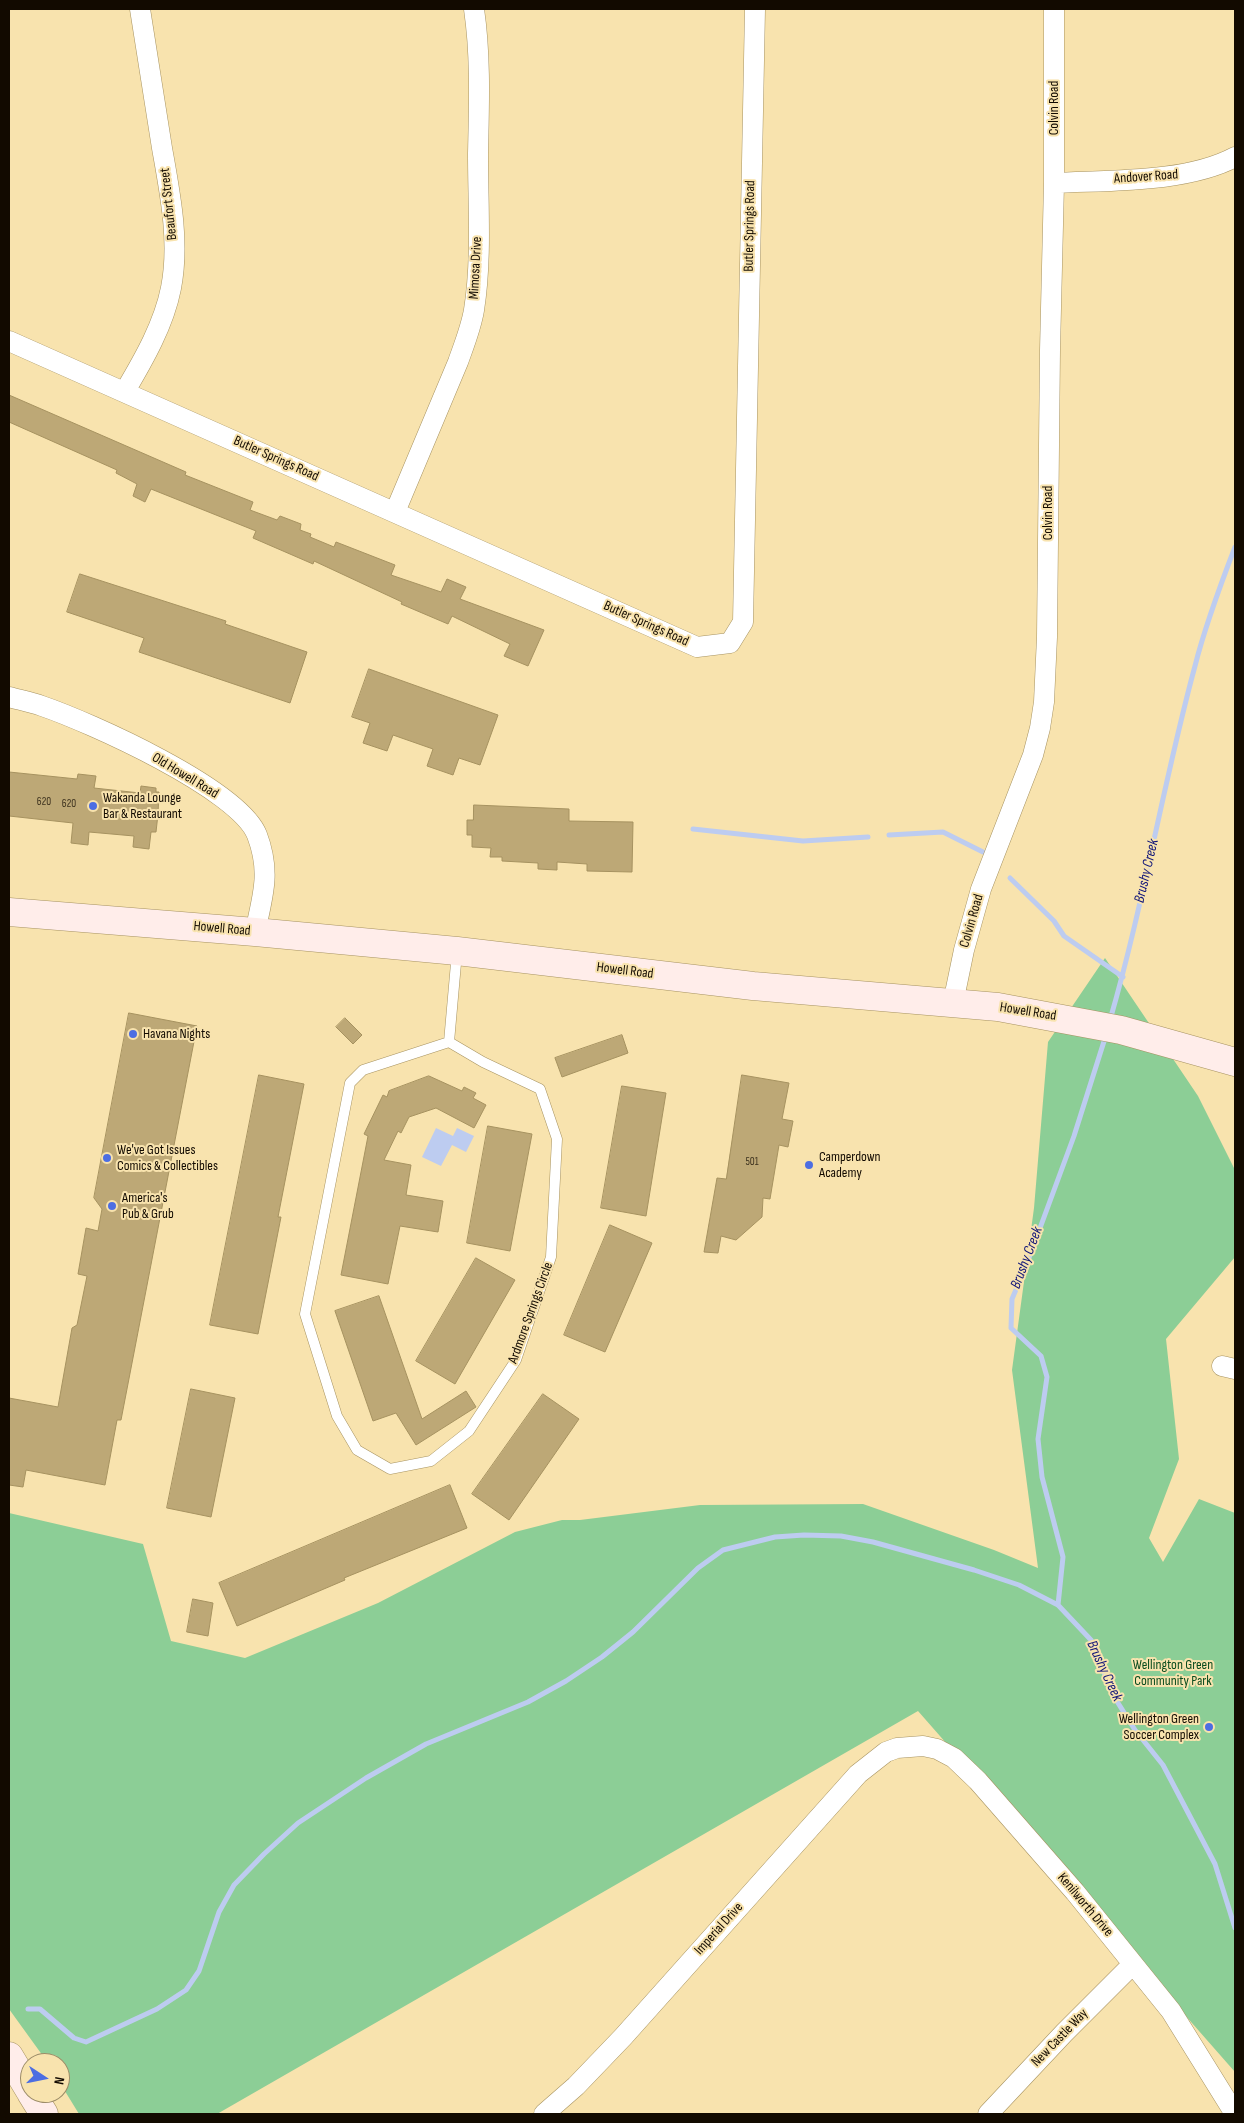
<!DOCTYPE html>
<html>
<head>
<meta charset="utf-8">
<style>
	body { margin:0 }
	#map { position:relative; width:1244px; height:2123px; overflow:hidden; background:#f8e3ae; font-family:"Sofia Sans Condensed",sans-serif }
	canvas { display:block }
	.frame { position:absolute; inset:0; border:10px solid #120a00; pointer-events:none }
	.north { position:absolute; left:20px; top:2053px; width:50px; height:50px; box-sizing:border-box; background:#f8e3ae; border:1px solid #9c8c68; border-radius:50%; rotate:101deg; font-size:14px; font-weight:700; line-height:20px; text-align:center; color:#120a00 }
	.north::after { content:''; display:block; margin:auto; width:18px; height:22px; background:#4d6ee2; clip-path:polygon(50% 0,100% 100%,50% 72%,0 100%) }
</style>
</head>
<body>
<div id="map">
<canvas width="1244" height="2123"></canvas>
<div class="frame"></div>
<div class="north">N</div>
</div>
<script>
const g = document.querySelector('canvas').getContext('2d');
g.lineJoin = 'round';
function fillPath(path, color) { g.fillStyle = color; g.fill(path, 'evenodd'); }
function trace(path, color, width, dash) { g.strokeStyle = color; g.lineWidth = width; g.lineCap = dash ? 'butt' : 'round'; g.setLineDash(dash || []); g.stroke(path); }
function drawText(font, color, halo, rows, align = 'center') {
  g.font = font + ' "Sofia Sans Condensed",sans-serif'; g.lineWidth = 4; g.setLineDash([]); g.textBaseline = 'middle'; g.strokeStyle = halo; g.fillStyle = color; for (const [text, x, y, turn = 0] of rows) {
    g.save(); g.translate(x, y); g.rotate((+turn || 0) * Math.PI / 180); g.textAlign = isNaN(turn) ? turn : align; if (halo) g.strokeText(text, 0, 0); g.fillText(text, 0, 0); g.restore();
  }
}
fillPath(new Path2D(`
	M 1105,958 L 1198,1096 L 1235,1170 L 1235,1257 L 1166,1339 L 1179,1459 L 1149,1538 L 1163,1562 L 1199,1499 L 1235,1513 L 1235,2072 L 918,1711 L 217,2114 L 79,2114 L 60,2083 L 60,2063 L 48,2063 L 9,2009 L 9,1513 L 143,1544 L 171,1641 L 245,1658 L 378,1603 L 515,1532 L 562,1520 L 580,1520 L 700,1505 L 863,1504 L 994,1550 L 1038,1568 L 1012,1370 L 1034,1208 L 1048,1042 Z`), '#8cce96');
fillPath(new Path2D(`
	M 436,1128 L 453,1136 L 457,1128 L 474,1136 L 466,1152 L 452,1145 L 441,1166 L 422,1157 Z`), '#bdccf0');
trace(new Path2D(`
	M 693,829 L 803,841 L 868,837
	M 889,835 L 943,832 L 983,852
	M 1010,878 L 1054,921 L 1064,936 L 1123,977
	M 1110,1020 C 1144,903 1163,783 1195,666 C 1205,626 1220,586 1235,547
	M 1058,1605 L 1063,1557 L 1042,1477 L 1038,1439 L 1047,1377 L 1041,1356 L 1011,1328 L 1012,1299 L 1026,1266 L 1074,1136 L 1106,1035
	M 28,2009 L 40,2009 L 74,2038 L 86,2042 L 157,2009 L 186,1990 L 199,1971 L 219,1912 L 234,1885 L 264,1854 L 298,1823 L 366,1778 L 426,1744 L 528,1702 L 566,1681 L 602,1657 L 633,1632 L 698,1568 L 723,1550 L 775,1537 L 804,1535 L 841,1536 L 873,1542 L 974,1570 L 1019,1585 L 1058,1605 L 1091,1640 L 1113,1695 L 1135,1730 L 1163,1765 L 1215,1864 L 1235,1928`), '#bdccf0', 5);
const building = new Path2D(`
	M 9,395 L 186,472 L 185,475 L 253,502 L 250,510 L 277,520 L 280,516 L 301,524 L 300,530 L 311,534 L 310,537 L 334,547 L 336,542 L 395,565 L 391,575 L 441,592 L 447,579 L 466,587 L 460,599 L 544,630 L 528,666 L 504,656 L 510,644 L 452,616 L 448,624 L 401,604 L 402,602 L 314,561 L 313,564 L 253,538 L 256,531 L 151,489 L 145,502 L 133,496 L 137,484 L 116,473 L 117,470 L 9,422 Z
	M 80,574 L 226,621 L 225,624 L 307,652 L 290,703 L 139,652 L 144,638 L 67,612 Z
	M 369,669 L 498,715 L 480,765 L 459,758 L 453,775 L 427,766 L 433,749 L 393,735 L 387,751 L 363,743 L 370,723 L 352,717 Z
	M 9,772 L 77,779 L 78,774 L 96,776 L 94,788 L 140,793 L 141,786 L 156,788 L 156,792 L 159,792 L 158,814 L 156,832 L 151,832 L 149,849 L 133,847 L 134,836 L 89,832 L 88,845 L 71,843 L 73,823 L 9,816 Z
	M 474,805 L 569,809 L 569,821 L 633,822 L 632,872 L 587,871 L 587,864 L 557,862 L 557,870 L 538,869 L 538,863 L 502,861 L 502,857 L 490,857 L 491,848 L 472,847 L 472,835 L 467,835 L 467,820 L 473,820 Z
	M 129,1013 L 197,1026 L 121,1420 L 117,1420 L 105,1485 L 26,1470 L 23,1487 L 9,1485 L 9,1398 L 58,1407 L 72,1328 L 77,1325 L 87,1276 L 78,1274 L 86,1228 L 98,1231 L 102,1209 L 94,1198 Z
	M 345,1018 L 362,1035 L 353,1044 L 336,1027 Z
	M 622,1035 L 628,1053 L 562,1077 L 555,1058 Z
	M 259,1075 L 304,1084 L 278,1217 L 281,1217 L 258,1334 L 210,1325 Z
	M 742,1075 L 789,1083 L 782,1119 L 793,1121 L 788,1147 L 779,1145 L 770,1199 L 763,1198 L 762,1217 L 736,1240 L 721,1236 L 718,1253 L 704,1252 L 717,1178 L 726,1179 Z
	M 429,1076 L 462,1091 L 464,1087 L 476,1093 L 473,1098 L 486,1105 L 474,1128 L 436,1108 L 409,1117 L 401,1133 L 398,1131 L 384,1160 L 411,1165 L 406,1195 L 443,1201 L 438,1232 L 400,1226 L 388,1284 L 341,1275 L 368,1136 L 364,1134 L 383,1095 L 387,1097 L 389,1091 Z
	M 622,1086 L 666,1093 L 646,1216 L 601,1208 Z
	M 488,1126 L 532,1134 L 510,1251 L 467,1243 Z
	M 610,1225 L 652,1243 L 605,1352 L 564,1335 Z
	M 476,1258 L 515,1280 L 455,1384 L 416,1361 Z
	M 379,1296 L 422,1419 L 466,1391 L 476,1407 L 416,1445 L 396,1413 L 373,1421 L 335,1311 Z
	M 191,1389 L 235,1398 L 211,1517 L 167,1508 Z
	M 543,1394 L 579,1419 L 509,1520 L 472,1494 Z
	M 450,1485 L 467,1528 L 344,1578 L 345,1580 L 237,1626 L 219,1583 Z
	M 193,1599 L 213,1603 L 208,1636 L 187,1632 Z`);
fillPath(building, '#bda876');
trace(building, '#a69260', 1);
const service = new Path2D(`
	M 449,1042 L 483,1062 L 540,1089 L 557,1139 L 551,1257 L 516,1360 L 469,1431 L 431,1461 L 390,1469 L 357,1450 L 337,1416 L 305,1314 L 350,1083 L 363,1070 L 449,1042 L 457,952`);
const minor = new Path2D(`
	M 1054,183 C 1109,180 1186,183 1235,157
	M 9,341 L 697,647 L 730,643 L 743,622 L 755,9
	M 125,391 C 144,359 164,324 171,288 C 180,242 170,193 162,148 C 155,101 147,55 140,9
	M 395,512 L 458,362 C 464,345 471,328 474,310 C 482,259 478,206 478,154 C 479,106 481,57 474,9
	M 9,697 C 20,700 31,702 42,706 C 89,722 239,789 257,835 C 271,872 263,895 255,932
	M 953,1003 L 964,950 L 981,889 L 1033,755 L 1040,728 L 1044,702 L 1047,637 L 1050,350 L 1054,183 L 1054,9
	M 1222,1366 L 1235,1369
	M 544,2114 L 576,2086 L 623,2037 L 858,1774 L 886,1752 L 897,1748 L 923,1746 L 937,1749 L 954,1758 L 978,1781 L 1075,1892 L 1171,2011 L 1235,2114
	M 988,2114 L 1064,2033 L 1133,1964`);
const secondary = new Path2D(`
	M 9,912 L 255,932 L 457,951 L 753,986 L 998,1007 L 1121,1030 L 1235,1062
	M 9,2056 L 30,2091
	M 31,2093 L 44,2114`);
trace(service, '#a79361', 11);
trace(minor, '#a79361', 21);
trace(secondary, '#a79361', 29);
trace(service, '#fff', 10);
trace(minor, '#fff', 20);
trace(secondary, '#ffedea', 28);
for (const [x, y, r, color] of [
	[93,806,5,"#4d6ee2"],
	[133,1034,5,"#4d6ee2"],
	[107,1158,5,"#4d6ee2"],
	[809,1165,5,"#4d6ee2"],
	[112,1206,5,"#4d6ee2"],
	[1209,1727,5,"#4d6ee2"]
]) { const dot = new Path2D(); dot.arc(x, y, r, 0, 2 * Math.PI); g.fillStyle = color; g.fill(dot); trace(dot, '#f8e3ae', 2); }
drawText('11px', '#3d321e', null, [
	["620",44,802],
	["620",69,804],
	["501",752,1162]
]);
drawText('14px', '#120a00', '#f8e3ae', [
	["Colvin Road",1054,108,-90],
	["Andover Road",1146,177,-4],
	["Beaufort Street",169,204,-96],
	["Butler Springs Road",750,226,-89],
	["Mimosa Drive",476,268,-87],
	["Butler Springs Road",276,459,24],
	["Colvin Road",1048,513,-90],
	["Butler Springs Road",646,624,24],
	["Old Howell Road",185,776,31],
	["Colvin Road",972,921,-74],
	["Howell Road",222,929,5],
	["Howell Road",625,971,7],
	["Howell Road",1028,1012,9],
	["Ardmore Springs Circle",531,1313,-70],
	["Kenilworth Drive",1085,1905,50],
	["Imperial Drive",719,1929,-48],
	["New Castle Way",1060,2038,-46]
]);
drawText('14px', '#120a00', '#f8e3ae', [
	["Wakanda Lounge",103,798],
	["Bar & Restaurant",103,814],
	["Havana Nights",143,1034],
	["We've Got Issues",117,1150],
	["Comics & Collectibles",117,1166],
	["Camperdown",819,1157],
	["Academy",819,1173],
	["America's",122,1198],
	["Pub & Grub",122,1214],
	["Wellington Green",1199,1719,"right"],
	["Soccer Complex",1199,1735,"right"]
], 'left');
drawText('14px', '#084b1d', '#f8e3ae', [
	["Wellington Green",1173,1665],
	["Community Park",1173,1681]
]);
drawText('italic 15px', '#0f1479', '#f8e3ae', [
	["Brushy Creek",1147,871,-77],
	["Brushy Creek",1027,1258,-69],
	["Brushy Creek",1104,1671,65]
]);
</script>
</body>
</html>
